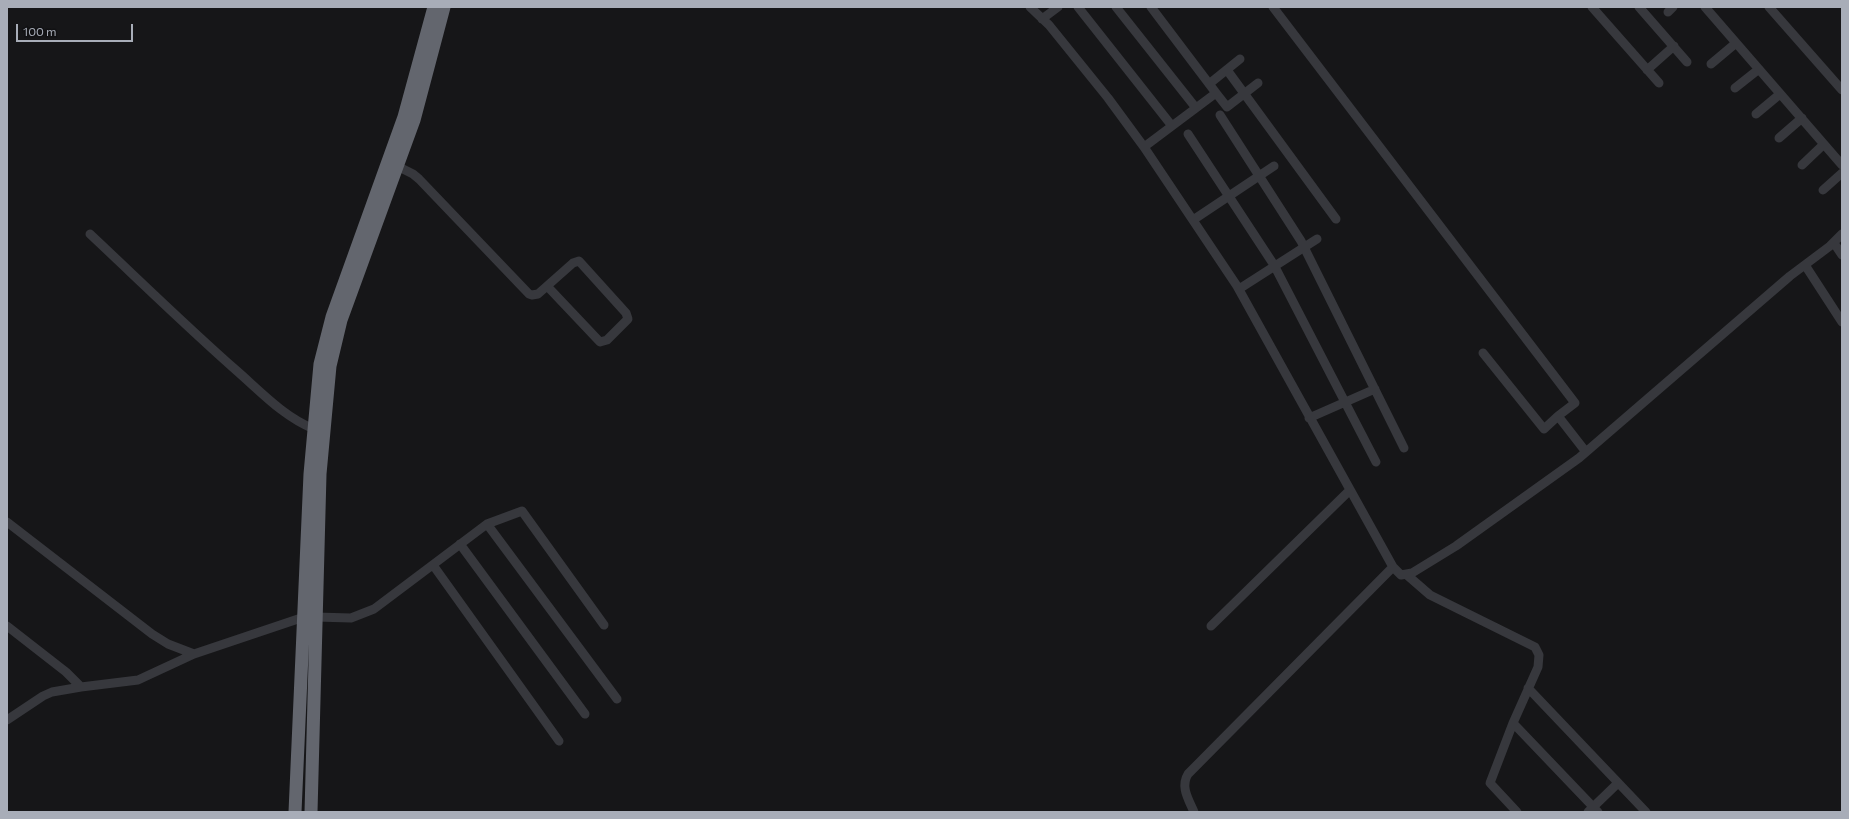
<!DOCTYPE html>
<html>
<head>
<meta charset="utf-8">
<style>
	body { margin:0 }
	#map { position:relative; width:1849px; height:819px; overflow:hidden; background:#161618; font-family:Commissioner,sans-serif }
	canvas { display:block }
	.frame { position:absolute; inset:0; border:8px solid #a8adb8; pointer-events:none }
	.scale { position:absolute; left:16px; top:24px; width:117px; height:18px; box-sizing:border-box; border:2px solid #a8adb8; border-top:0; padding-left:5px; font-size:12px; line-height:14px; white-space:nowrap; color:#a8adb8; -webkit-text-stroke:3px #111113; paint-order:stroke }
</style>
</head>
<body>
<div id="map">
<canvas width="1849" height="819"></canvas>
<div class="frame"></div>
<div class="scale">100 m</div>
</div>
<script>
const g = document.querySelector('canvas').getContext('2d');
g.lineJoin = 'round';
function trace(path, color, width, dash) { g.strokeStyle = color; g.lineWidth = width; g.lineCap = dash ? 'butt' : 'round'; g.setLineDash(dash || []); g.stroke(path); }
trace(new Path2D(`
	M 1030,7 L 1049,25 L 1108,98 L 1144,147 L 1237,286 L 1393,567 L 1401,575 L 1412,573 L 1456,546 L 1579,458 L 1790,276 L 1830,246 L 1842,234
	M 1078,7 L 1172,126
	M 1116,7 L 1196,108
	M 1273,7 L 1575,403 L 1558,416 L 1586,452
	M 1592,7 L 1659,83
	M 1639,7 L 1687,62
	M 1705,7 L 1842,165
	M 1769,7 L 1842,90
	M 1668,12 L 1673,7
	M 1042,19 L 1058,7
	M 1711,64 L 1736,43
	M 1227,70 L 1336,219
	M 1647,70 L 1674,46
	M 1209,84 L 1240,59
	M 1735,88 L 1759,69
	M 1216,93 L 1227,107 L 1258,83
	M 1756,114 L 1780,94
	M 1220,115 L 1301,241 L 1404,448
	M 1188,134 L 1274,265 L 1376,462
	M 1779,138 L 1802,118
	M 1144,147 L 1216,93 L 1151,7
	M 1802,165 L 1824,144
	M 397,166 L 413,174 L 419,179 L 529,294 L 532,295 L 538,294 L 573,263 L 579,261 L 626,313 L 628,319 L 607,340 L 600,342 L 547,286
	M 1823,190 L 1842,173
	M 1193,220 L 1274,166
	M 90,234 C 139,280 187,327 237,371 C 261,392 284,417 314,429
	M 1834,243 L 1842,255
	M 1805,265 L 1842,322
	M 1239,289 L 1317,239
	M 1483,353 L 1544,429 L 1558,416
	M 1309,418 L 1375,389
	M 7,522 L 152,634 L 168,644 L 194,654
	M 487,524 L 617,699
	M 460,544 L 585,714
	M 433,565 L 559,741
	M 1407,575 L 1430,595 L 1535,647 L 1539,655 L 1538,667 L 1513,723 L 1490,783 L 1517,812
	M 316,617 L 351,618 L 374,609 L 487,524 L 522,511 L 604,625
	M 7,626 L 66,672 L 81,687
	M 1211,626 L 1350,490
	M 1528,688 L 1646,812
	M 7,720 L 43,696 L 52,692 L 81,687 L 138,680 L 194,654 L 304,617
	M 1513,723 L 1598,812
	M 1194,812 C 1189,800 1180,787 1188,774 L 1393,567
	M 1588,812 L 1618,783`), '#37383d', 9);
trace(new Path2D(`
	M 295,812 L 310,474 L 320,364 L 332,317 L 404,117 L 434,7
	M 311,812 L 320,474 L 330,366 L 341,320 L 414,120 L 444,7`), '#63666e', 13);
</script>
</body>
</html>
